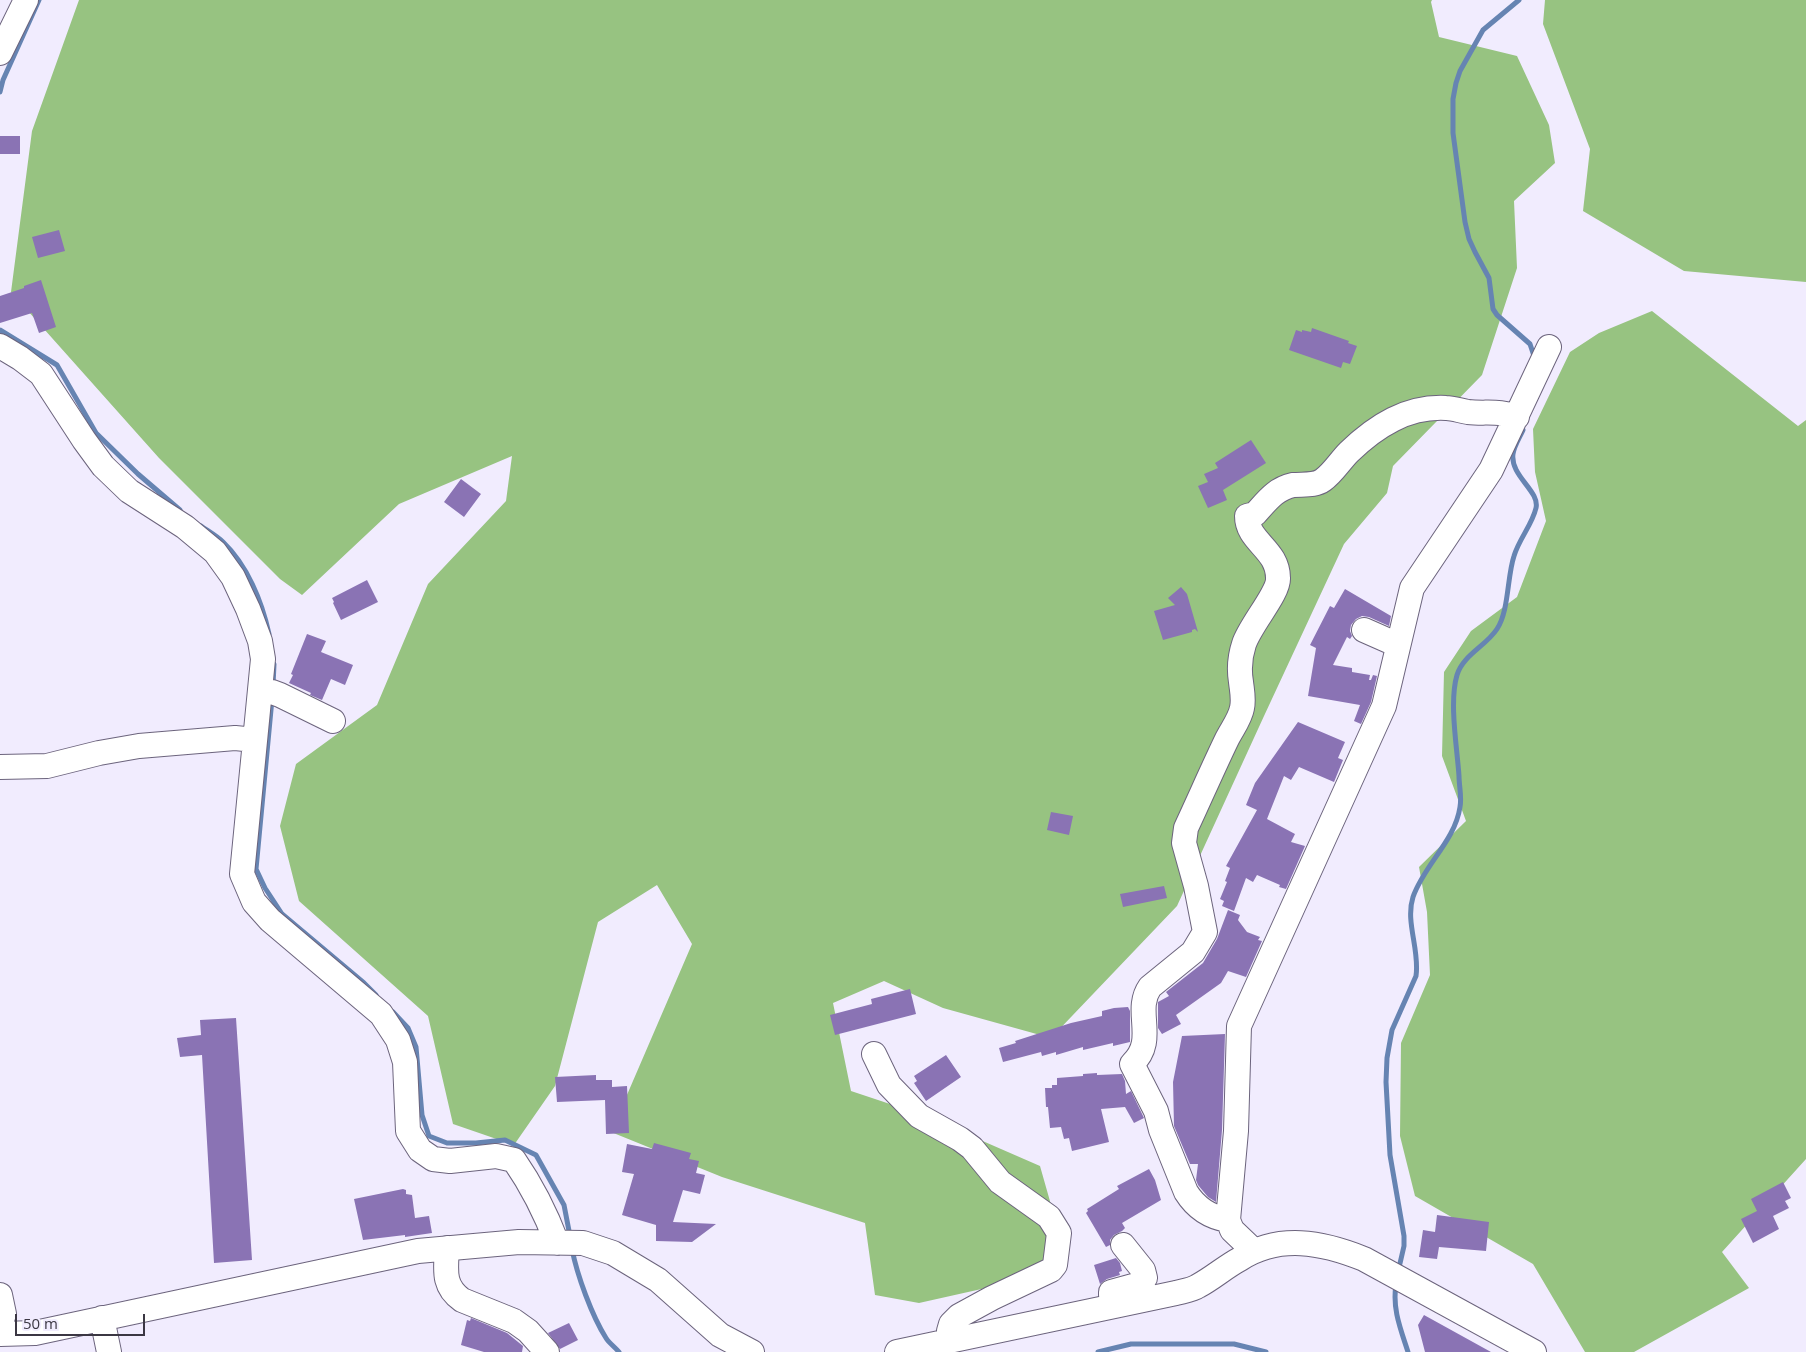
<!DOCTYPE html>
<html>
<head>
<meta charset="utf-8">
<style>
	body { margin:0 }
	#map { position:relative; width:1806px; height:1352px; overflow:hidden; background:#f1ecfe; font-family:"Open Sans",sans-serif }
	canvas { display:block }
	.scale { position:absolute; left:15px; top:1314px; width:130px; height:22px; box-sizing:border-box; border:2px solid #3b3743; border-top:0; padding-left:6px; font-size:15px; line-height:18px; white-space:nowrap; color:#3b3743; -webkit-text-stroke:4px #f1ecfe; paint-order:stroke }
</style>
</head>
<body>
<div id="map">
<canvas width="1806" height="1352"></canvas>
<div class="scale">50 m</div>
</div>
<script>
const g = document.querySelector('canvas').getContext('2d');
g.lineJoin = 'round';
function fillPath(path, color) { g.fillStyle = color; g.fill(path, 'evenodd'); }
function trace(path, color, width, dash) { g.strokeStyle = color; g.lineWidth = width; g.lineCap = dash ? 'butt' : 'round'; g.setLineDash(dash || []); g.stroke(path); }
fillPath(new Path2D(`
	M 79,0 L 1432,0 L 1431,2 L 1439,37 L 1517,56 L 1549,125 L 1555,163 L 1514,201 L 1517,268 L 1482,375 L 1393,466 L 1387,493 L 1344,544 L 1264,716 L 1177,906 L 1051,1038 L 943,1008 L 884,981 L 833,1003 L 851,1091 L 923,1115 L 1040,1166 L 1059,1233 L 1044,1275 L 919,1303 L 875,1295 L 865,1223 L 722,1177 L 611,1132 L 692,944 L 657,885 L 598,922 L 555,1086 L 514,1145 L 453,1124 L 428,1016 L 299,901 L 280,826 L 296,764 L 377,705 L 428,584 L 506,501 L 512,456 L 399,504 L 302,595 L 280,579 L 159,458 L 11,292 L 32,131 Z
	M 1545,0 L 1806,0 L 1806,282 L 1684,271 L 1583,211 L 1590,149 L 1543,24 Z
	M 1652,311 L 1798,426 L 1806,420 L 1806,1159 L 1722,1252 L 1749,1288 L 1634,1352 L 1585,1352 L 1533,1264 L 1415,1196 L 1400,1136 L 1401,1043 L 1430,975 L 1427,912 L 1419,867 L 1466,821 L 1442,756 L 1444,672 L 1471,631 L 1517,597 L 1546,521 L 1535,472 L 1533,429 L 1570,352 L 1599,333 Z`), '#97c381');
trace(new Path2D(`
	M 1519,0 L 1483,30 L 1460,71 L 1456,83 L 1453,99 L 1453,133 L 1465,222 L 1469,239 L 1475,252 L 1489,278 L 1493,309 L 1497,315 L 1530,344 L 1535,359
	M 0,92 L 3,80 L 39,0
	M 0,330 L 57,365 L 96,433 L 138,474 L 180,510
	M 201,526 C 208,531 217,536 223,542 C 247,565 262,601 269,634
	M 273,686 L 274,664
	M 272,699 L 256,869 L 265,888 L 282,914 L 364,983 L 376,995
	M 393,1012 L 408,1028 L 416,1047 L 422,1115 L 429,1136 L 447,1143 L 476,1143 L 505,1140 L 536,1155 L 564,1205 L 570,1236
	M 572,1249 C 577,1275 592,1316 606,1338 C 609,1343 615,1347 619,1352
	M 1398,1272 L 1404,1246 L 1404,1236 L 1390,1155 L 1386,1082 L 1387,1058 L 1392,1030 L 1416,976 C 1420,950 1405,922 1413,897 C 1424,865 1455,841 1460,807 C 1462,797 1459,786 1459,776 C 1457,747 1449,702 1457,675 C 1463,655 1486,646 1497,629 C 1509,611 1507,577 1514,556 C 1519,539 1532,525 1536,508 C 1540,491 1510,476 1513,454 C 1514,446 1520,437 1523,430
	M 1396,1285 C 1392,1309 1401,1330 1408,1352
	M 1098,1352 L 1131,1344 L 1234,1344 L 1266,1352`), '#6684b2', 5);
fillPath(new Path2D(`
	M 0,136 L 20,136 L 20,154 L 0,154 Z
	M 59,230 L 65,251 L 38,258 L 32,237 Z
	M 41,280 L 56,327 L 39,333 L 32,313 L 0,323 L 0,296 L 24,288 L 24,286 Z
	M 1312,328 L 1349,341 L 1348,343 L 1357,346 L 1350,364 L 1343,362 L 1341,368 L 1289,350 L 1296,330 L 1302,332 L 1302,330 L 1311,332 Z
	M 1251,440 L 1266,463 L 1223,490 L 1227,500 L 1208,508 L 1198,486 L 1208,482 L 1204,474 L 1218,468 L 1215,463 Z
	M 461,479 L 481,494 L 464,517 L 444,502 Z
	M 367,580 L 378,602 L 341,620 L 333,603 L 334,602 L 332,598 Z
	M 1181,587 L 1187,594 L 1198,632 L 1195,629 L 1192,630 L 1192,632 L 1163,640 L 1154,611 L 1175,605 L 1168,598 Z
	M 1345,589 L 1391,616 L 1389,626 L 1369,617 L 1362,616 L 1356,619 L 1351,625 L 1350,631 L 1352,636 L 1350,639 L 1347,637 L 1333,665 L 1352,668 L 1352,672 L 1370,675 L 1369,680 L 1371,680 L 1373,675 L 1377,676 L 1371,702 L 1361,724 L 1354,721 L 1360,705 L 1308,696 L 1316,648 L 1310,645 L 1330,606 L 1334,608 Z
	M 307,634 L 326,641 L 321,652 L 353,665 L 345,685 L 331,679 L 322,700 L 310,695 L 311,693 L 289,683 L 293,675 L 291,674 Z
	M 1298,722 L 1345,742 L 1338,758 L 1343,760 L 1334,782 L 1299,767 L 1291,780 L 1284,776 L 1267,819 L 1295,834 L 1291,842 L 1305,846 L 1286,889 L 1279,887 L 1280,885 L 1257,875 L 1253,882 L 1246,878 L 1234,911 L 1222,906 L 1224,901 L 1220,899 L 1227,882 L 1225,881 L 1230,868 L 1226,866 L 1257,810 L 1246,805 L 1255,783 Z
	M 1051,812 L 1073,816 L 1069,835 L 1047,830 Z
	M 1164,886 L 1167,898 L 1123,907 L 1120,894 Z
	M 1228,910 L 1240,915 L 1238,920 L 1247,932 L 1260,937 L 1258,940 L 1262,941 L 1246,977 L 1228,971 L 1221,983 L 1176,1015 L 1181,1024 L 1162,1034 L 1158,1028 L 1158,1002 L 1169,996 L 1166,992 L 1203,963 L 1217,939 Z
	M 910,989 L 916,1014 L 835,1035 L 830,1015 L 872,1004 L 871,999 Z
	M 1128,1007 L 1130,1011 L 1130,1042 L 1113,1046 L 1113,1043 L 1083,1050 L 1083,1047 L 1056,1055 L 1056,1052 L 1042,1056 L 1041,1052 L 1003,1062 L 999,1048 L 1016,1043 L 1015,1041 L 1071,1023 L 1102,1016 L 1102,1011 L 1114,1008 Z
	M 236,1018 L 252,1260 L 214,1263 L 202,1055 L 180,1057 L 177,1038 L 201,1035 L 200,1020 Z
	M 1225,1034 L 1222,1130 L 1216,1202 L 1208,1197 L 1198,1185 L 1196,1180 L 1198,1164 L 1190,1164 L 1174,1126 L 1173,1082 L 1182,1036 Z
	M 946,1055 L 961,1077 L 926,1101 L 914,1083 L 917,1081 L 914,1076 Z
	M 1097,1073 L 1097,1075 L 1122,1074 L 1125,1081 L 1126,1094 L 1131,1091 L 1144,1118 L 1134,1123 L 1125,1107 L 1101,1109 L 1109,1142 L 1072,1151 L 1069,1138 L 1064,1139 L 1061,1127 L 1050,1128 L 1048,1107 L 1046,1107 L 1045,1088 L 1052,1088 L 1052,1085 L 1057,1085 L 1057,1078 L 1083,1076 L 1083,1074 Z
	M 596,1075 L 596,1080 L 612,1080 L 612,1087 L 627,1086 L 629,1133 L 606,1134 L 605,1100 L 557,1102 L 555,1077 Z
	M 654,1143 L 691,1153 L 689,1159 L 699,1161 L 696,1173 L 705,1175 L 700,1194 L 683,1190 L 673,1222 L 716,1224 L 692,1242 L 656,1241 L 656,1225 L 622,1215 L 634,1174 L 622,1172 L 627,1144 L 652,1149 Z
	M 1149,1169 L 1155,1180 L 1161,1200 L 1122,1223 L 1125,1228 L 1122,1231 L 1114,1235 L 1110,1240 L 1110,1245 L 1106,1247 L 1086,1213 L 1088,1211 L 1087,1209 L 1119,1189 L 1117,1186 Z
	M 1783,1182 L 1791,1198 L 1785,1201 L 1789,1208 L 1773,1216 L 1779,1229 L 1753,1243 L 1741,1219 L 1757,1211 L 1751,1199 Z
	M 403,1189 L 406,1190 L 406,1194 L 412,1195 L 415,1218 L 429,1216 L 432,1233 L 405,1237 L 405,1235 L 363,1240 L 354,1199 Z
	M 1437,1215 L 1489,1222 L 1486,1251 L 1439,1247 L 1437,1259 L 1419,1257 L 1423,1230 L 1435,1232 Z
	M 1116,1258 L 1120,1263 L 1122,1271 L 1119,1272 L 1120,1275 L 1107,1279 L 1100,1284 L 1094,1265 Z
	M 1424,1315 L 1491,1352 L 1425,1352 L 1418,1325 Z
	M 471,1318 L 507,1333 L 523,1346 L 522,1352 L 484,1352 L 461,1345 L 467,1320 L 470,1321 Z
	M 569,1323 L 578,1340 L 560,1349 L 548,1333 Z`), '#8a73b4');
const minor = new Path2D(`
	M 0,53 L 26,0
	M 0,346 L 20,358 L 41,374 L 84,440 L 103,466 L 129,491 L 185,527 L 215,552 L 233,577 L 248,609 L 260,641 L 263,659 L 242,874 L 254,902 L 270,920 L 381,1014 L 398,1040 L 405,1062 L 408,1131 L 420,1150 L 433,1159 L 450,1161 L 496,1156 L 514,1160 C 532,1186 546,1214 557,1243
	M 1364,630 L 1398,645
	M 260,692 L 272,692 L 280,695 L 333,721
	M 0,767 L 47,766 L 99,753 L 139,746 L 235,738 L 255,740
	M 874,1054 L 889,1085 L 919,1116 L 960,1139 L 972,1148 L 1000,1182 L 1049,1217 L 1059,1233 L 1055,1265 L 1051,1270 L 992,1298 L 959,1316 L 951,1324 L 949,1331 L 950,1341
	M 1228,1220 C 1209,1217 1196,1208 1186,1192 L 1161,1130 L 1156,1111 L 1132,1064 C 1158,1040 1133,1011 1150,987 L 1193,952 L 1205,932 L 1196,886 L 1184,843 L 1186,828 C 1200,798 1213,768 1227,739 C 1232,729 1240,719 1242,708 C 1244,699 1242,691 1241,682 C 1239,670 1240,656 1244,644 C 1250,625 1279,593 1278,578 C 1278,549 1247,542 1247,516 L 1255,514 C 1267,501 1275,489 1293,485 C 1303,484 1315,486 1323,480 C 1333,473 1340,461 1349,452 C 1376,426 1407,406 1446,408 C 1453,408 1461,411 1468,412 C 1485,414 1500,410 1517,417
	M 447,1248 C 446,1269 442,1286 462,1300 L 514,1321 L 528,1331 L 547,1352
	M 1254,1251 L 1232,1230 L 1228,1220 L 1236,1131 L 1239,1026 L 1384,706 L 1412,588 L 1491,470 L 1549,347
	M 0,1295 L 4,1314 L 0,1325
	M 1111,1295 L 1111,1292 L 1140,1284 L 1145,1278 L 1143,1270 L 1123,1245
	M 102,1318 L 109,1352
	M 0,1334 L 35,1333 L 418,1251 L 519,1242 L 583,1243 L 613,1253 L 658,1280 L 720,1335 L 752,1352
	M 897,1352 L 1176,1293 C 1183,1291 1192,1290 1198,1286 C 1213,1278 1225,1267 1240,1259 C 1279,1234 1322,1242 1364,1259 L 1534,1352`);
trace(minor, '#6c647d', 26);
trace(minor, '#fff', 24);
</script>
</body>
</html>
